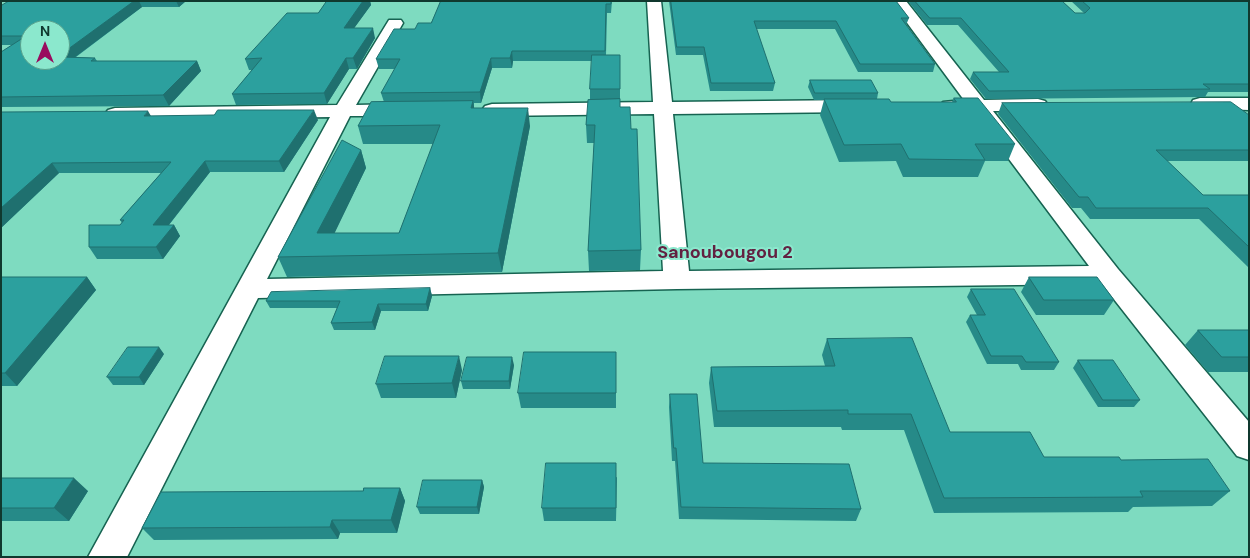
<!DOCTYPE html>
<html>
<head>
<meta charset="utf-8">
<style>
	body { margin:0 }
	#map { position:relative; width:1250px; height:558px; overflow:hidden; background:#7edbc0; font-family:"DM Sans",sans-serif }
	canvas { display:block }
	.frame { position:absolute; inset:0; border:2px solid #10382e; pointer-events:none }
	.north { position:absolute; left:20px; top:20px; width:50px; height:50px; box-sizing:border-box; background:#8be8cd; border:1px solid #5aa28d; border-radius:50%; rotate:0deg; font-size:14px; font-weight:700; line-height:20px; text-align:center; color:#10382e }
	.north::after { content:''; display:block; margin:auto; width:18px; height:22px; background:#990b5e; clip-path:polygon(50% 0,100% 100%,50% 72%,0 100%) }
</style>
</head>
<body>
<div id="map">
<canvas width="1250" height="558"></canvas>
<div class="frame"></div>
<div class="north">N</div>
</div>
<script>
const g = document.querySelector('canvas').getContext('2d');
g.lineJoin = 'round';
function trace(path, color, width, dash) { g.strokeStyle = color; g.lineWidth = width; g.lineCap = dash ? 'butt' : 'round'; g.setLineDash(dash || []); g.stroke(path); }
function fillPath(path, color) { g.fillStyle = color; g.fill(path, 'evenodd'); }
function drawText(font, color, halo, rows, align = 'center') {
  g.font = font + ' "DM Sans",sans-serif'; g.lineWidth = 4; g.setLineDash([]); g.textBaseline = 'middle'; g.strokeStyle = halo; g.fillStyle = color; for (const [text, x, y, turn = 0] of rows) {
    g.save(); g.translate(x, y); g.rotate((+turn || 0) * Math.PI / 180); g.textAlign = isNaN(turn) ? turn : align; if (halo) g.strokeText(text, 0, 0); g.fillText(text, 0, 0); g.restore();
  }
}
const street = new Path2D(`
	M 647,1 L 661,1 L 672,102 L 858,100 L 865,102 L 868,106 L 865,110 L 858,112 L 673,114 L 689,271 L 1089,266 L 973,111 L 943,110 L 940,106 L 943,102 L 964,100 L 891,1 L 906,1 L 984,100 L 1038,99 L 1045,101 L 1048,105 L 1045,109 L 1038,111 L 993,111 L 1118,269 L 1249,422 L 1249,460 L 1237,456 L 1102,284 L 677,289 L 258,298 L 127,557 L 88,557 L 330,117 L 115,120 L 108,118 L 105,114 L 108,110 L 115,108 L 337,105 L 389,20 L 401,20 L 403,23 L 356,105 L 401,104 L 408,106 L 411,110 L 408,114 L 401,116 L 350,116 L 267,279 L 663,271 L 654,114 L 492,116 L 485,114 L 482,110 L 485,106 L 492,104 L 653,102 Z
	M 1200,98 L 1249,98 L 1249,110 L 1193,108 L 1191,104 L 1193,100 Z`);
trace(street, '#166351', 3);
fillPath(street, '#fff');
fillPath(new Path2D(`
	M 9,1 L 186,1 L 179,7 L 142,7 L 76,57 L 95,58 L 97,61 L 197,61 L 201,71 L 169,106 L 1,107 L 1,52 L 12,45 L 1,45 L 1,6 Z
	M 327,1 L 370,1 L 371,5 L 354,28 L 375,38 L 357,69 L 349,69 L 327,104 L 236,105 L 232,94 L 252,70 L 249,70 L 245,59 L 318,13 Z
	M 441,1 L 612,1 L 611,13 L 607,13 L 606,55 L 620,55 L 620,107 L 631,129 L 641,250 L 640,270 L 589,271 L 588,251 L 594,143 L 587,143 L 586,125 L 590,100 L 590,89 L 592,61 L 513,61 L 512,68 L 492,68 L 481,103 L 474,103 L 474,108 L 530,126 L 502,272 L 287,277 L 278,257 L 361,150 L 366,168 L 334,233 L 399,233 L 433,144 L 363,144 L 358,126 L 384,102 L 381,93 L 395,69 L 379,69 L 376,59 L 415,29 L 431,23 Z
	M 669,1 L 896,1 L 909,18 L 906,25 L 935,64 L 933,72 L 858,72 L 835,29 L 756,29 L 775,83 L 773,91 L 710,91 L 703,55 L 676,55 Z
	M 908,1 L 1062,1 L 1075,13 L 1084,13 L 1071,1 L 1249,1 L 1249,92 L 1208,92 L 1205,97 L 986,99 L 970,79 L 973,72 L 999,72 L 958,25 L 927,25 Z
	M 810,80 L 878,93 L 877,99 L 891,102 L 952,102 L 954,98 L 1015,144 L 1008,161 L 985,161 L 978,177 L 903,177 L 896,161 L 839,162 L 820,115 L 824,100 L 814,100 L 808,87 Z
	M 1002,103 L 1249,115 L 1249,161 L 1167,161 L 1203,195 L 1249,195 L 1249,268 L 1199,219 L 1090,219 L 1081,208 L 1072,208 L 998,114 Z
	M 1,112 L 151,116 L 318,120 L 284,172 L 210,172 L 169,225 L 174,225 L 180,236 L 163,259 L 97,259 L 89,247 L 120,225 L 122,223 L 120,220 L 161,173 L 59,173 L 1,228 Z
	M 1,277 L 87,277 L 96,290 L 17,386 L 1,386 Z
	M 1029,277 L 1114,300 L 1104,315 L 1036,315 L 1021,292 Z
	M 430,288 L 432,296 L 428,311 L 381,311 L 375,330 L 334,330 L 331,323 L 337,308 L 270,308 L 266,301 Z
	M 971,289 L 1059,362 L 1054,370 L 1021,370 L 1018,364 L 987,364 L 966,322 L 970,315 L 977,315 L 967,297 Z
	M 1198,330 L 1249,330 L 1249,372 L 1208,372 L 1185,345 Z
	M 827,339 L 950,432 L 1044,457 L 1121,460 L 1230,491 L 1212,506 L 1133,507 L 1128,512 L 934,513 L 904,430 L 842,430 L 841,427 L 714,427 L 709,383 L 711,367 L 825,366 L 822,355 Z
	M 616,352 L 616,408 L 521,408 L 518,393 Z
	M 164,354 L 144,385 L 113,385 L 107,377 Z
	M 1078,360 L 1140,400 L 1134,407 L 1098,407 L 1073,368 Z
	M 514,365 L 510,389 L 463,389 L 461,381 Z
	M 462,370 L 456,398 L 381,398 L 376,384 Z
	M 670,394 L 703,463 L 861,509 L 856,521 L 679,519 L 675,461 L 672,461 L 669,407 Z
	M 617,477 L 616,521 L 544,521 L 542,508 Z
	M 1,478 L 88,491 L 69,521 L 1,521 Z
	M 482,480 L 484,487 L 479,514 L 420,514 L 417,507 Z
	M 400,488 L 405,501 L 397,533 L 340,533 L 338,539 L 154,540 L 142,528 L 363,491 Z`), '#268a88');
fillPath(new Path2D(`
	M 134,1 L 139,1 L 142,7 L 63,66 L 60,60 L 60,55 Z
	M 176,1 L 186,1 L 179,7 Z
	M 363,1 L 370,1 L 371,5 L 347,38 L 344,28 Z
	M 373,28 L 375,38 L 357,69 L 353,58 Z
	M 512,51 L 513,61 L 512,68 L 510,58 Z
	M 346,58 L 349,69 L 327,104 L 324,93 Z
	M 491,58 L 492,68 L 481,103 L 480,92 Z
	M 197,61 L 201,71 L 169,106 L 163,95 Z
	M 473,101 L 476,119 L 471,108 Z
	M 528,108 L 530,126 L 502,272 L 498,253 Z
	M 314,110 L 318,120 L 284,172 L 279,161 Z
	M 148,111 L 154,121 L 144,116 Z
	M 361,150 L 366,168 L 325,253 L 317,233 Z
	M 205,161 L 210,172 L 160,236 L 153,225 Z
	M 52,163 L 59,173 L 1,228 L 1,208 Z
	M 174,225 L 180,236 L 163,259 L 156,247 Z
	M 87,277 L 96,290 L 17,386 L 5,373 Z
	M 430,288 L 432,296 L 428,311 L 426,304 Z
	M 378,304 L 381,311 L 375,330 L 372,322 Z
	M 159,347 L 164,354 L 144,385 L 139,377 Z
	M 459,356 L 462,370 L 456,398 L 452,383 Z
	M 512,357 L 514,365 L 510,389 L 509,381 Z
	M 74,478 L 88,491 L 69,521 L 54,508 Z
	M 482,480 L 484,487 L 479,514 L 477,507 Z
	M 400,488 L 405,501 L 397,533 L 391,520 Z
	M 332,520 L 340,533 L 338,539 L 330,527 Z`), '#1f706f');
const building = new Path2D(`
	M 9,1 L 134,1 L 60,55 L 60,30 L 30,30 L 30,60 L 60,60 L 60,57 L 95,58 L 91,61 L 197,61 L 163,95 L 1,97 L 1,52 L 26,36 L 1,36 L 1,6 Z
	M 327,1 L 363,1 L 344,28 L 373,28 L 353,58 L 346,58 L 324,93 L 232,94 L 262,58 L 245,59 L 287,13 L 318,13 Z
	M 441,1 L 611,1 L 611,4 L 606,4 L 605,51 L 512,51 L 510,58 L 491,58 L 480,92 L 381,93 L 400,59 L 376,59 L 394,29 L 415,29 L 418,23 L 431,23 Z
	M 671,1 L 896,1 L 909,18 L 901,18 L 935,64 L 860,64 L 836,21 L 754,21 L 775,83 L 711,83 L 704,47 L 677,47 Z
	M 915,1 L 1062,1 L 1075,13 L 1085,13 L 1090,8 L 1082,1 L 1249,1 L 1249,84 L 1203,84 L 1210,89 L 989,91 L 973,72 L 1009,72 L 961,18 L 930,18 Z
	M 592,55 L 620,55 L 620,89 L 590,89 Z
	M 810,80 L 871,80 L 878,93 L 815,93 Z
	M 954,98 L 978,98 L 1015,144 L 975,144 L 985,160 L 909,159 L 901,144 L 844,145 L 824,99 L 889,99 L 891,102 L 956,102 Z
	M 620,99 L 620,107 L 630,107 L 631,129 L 637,129 L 641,250 L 588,251 L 595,125 L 586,125 L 588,100 Z
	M 473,101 L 471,108 L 528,108 L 498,253 L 278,257 L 342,140 L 361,150 L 317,233 L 399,233 L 440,125 L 358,126 L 371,102 Z
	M 1231,102 L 1249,115 L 1249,150 L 1156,150 L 1203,195 L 1249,195 L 1249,247 L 1208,208 L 1096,208 L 1088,197 L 1079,197 L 1002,103 Z
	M 218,110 L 314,110 L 279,161 L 205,161 L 153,225 L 174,225 L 156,247 L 89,247 L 89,225 L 120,225 L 124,220 L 120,220 L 171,162 L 52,163 L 1,208 L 1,112 L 148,111 L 144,116 L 214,115 Z
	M 1,277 L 87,277 L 5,373 L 1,373 Z
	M 1029,277 L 1097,277 L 1114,300 L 1044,300 Z
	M 430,288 L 426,304 L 378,304 L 372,322 L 331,323 L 340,301 L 266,301 L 271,292 Z
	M 971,289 L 1014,289 L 1059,362 L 1026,362 L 1022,356 L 991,356 L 970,315 L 985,315 Z
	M 1198,330 L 1249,330 L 1249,357 L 1222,357 Z
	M 912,338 L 950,432 L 1030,432 L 1044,457 L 1119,457 L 1121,460 L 1208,459 L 1230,491 L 1140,491 L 1143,497 L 944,498 L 911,414 L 848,414 L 848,410 L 717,411 L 711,367 L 835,366 L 827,339 Z
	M 128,347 L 159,347 L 139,377 L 107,377 Z
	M 524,352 L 616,352 L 616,393 L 518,393 Z
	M 385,356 L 459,356 L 452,383 L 376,384 Z
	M 467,357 L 512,357 L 509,381 L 461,381 Z
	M 1078,360 L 1113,360 L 1140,400 L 1103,400 Z
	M 670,394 L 697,394 L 703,463 L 849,464 L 861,509 L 681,507 L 676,448 L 674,448 Z
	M 546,463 L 616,463 L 616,508 L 542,508 Z
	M 1,478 L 74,478 L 54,508 L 1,508 Z
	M 423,480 L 482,480 L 477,507 L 417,507 Z
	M 364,488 L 400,488 L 391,520 L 332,520 L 330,527 L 142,528 L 161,492 L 363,491 Z`);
fillPath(building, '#2ca09e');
trace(building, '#1f706f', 1);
drawText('bold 18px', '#622141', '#8be8cd', [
	["Sanoubougou 2",725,253]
]);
</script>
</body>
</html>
